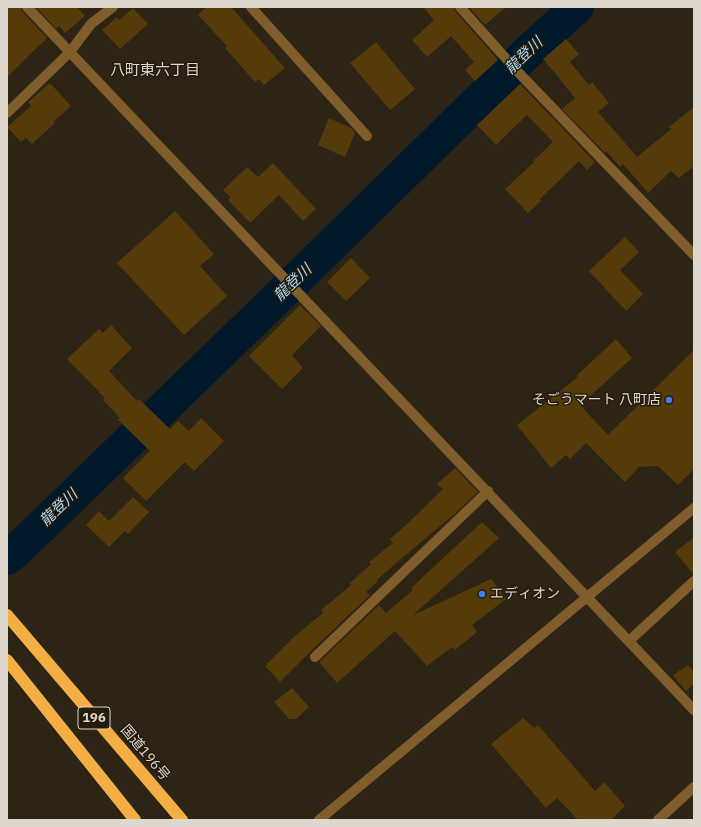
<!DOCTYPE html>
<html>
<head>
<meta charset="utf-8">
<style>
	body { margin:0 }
	#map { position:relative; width:701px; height:827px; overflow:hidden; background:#2d2416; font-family:"IBM Plex Sans",sans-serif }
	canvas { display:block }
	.frame { position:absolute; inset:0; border:8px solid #ddd7ce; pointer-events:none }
</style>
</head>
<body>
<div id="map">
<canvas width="701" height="827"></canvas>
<div class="frame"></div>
</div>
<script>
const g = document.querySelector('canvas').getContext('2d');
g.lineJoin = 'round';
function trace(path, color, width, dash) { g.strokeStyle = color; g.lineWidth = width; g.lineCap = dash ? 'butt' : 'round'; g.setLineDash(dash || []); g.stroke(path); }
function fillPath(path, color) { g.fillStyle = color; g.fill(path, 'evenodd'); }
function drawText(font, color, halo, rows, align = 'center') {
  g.font = font + ' "IBM Plex Sans","Noto Sans JP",sans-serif'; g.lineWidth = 3; g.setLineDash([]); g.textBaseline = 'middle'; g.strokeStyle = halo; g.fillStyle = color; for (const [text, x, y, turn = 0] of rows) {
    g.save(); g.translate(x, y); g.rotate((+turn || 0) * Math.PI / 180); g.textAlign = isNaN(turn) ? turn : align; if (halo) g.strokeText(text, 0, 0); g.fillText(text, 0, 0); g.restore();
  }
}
trace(new Path2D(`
	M 7,558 L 17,550 L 305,271 L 530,50 L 577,7`), '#001a2b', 34);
fillPath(new Path2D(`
	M 7,7 L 21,7 L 22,11 L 47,38 L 7,77 Z
	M 36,7 L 77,7 L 85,16 L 65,33 L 59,26 L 56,29 Z
	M 206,7 L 231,7 L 285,68 L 264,85 L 259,79 L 255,82 L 225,48 L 227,46 L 198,15 Z
	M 423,7 L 454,7 L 455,11 L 498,60 L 475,81 L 465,70 L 474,62 L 451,36 L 427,57 L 412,40 L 434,20 Z
	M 469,7 L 506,7 L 485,25 Z
	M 133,8 L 148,24 L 120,49 L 102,30 L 117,17 L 119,20 Z
	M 566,39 L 579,54 L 570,62 L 589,85 L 592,82 L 609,103 L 598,112 L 637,157 L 671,129 L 669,127 L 694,107 L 694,166 L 679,178 L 671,171 L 648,193 L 623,164 L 620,167 L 606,151 L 605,153 L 562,109 L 575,98 L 560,80 L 561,80 L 543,59 Z
	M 376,42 L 415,89 L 390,110 L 350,63 Z
	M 50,83 L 71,106 L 53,122 L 55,123 L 32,144 L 26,138 L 21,142 L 7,127 L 31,106 L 28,102 Z
	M 520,84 L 595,162 L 587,170 L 579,161 L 540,199 L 541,201 L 528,213 L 505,189 L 534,162 L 533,161 L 553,142 L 527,115 L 496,145 L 477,125 Z
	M 329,118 L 351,128 L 355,133 L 345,157 L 318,145 Z
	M 273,163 L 316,209 L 303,221 L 279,195 L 250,223 L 228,200 L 230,197 L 223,190 L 247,167 L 258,177 Z
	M 175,211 L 214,254 L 200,266 L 227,296 L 184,335 L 117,263 Z
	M 625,237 L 639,252 L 620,270 L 643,294 L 626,311 L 589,271 Z
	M 351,258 L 370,278 L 346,301 L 327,282 Z
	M 300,305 L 321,326 L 292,355 L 303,368 L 282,389 L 249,356 Z
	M 111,325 L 132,348 L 109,371 L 137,401 L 139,399 L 170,429 L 178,421 L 189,431 L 201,418 L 224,441 L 194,471 L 185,462 L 146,501 L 123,478 L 150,451 L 118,420 L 120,418 L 103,400 L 105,398 L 67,359 L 99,329 L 103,333 Z
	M 616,339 L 632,358 L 580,405 L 608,435 L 694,350 L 694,469 L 678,485 L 658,466 L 639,467 L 625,482 L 586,443 L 570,459 L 566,455 L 551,468 L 517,425 L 578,377 L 576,376 Z
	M 455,468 L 478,492 L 458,511 L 395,564 L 377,580 L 378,581 L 366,592 L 370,595 L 310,652 L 280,682 L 265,666 L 295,636 L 323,613 L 321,610 L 351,585 L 349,584 L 371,564 L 369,562 L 393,543 L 390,539 L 404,527 L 443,489 L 437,484 Z
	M 133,497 L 149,512 L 128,534 L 125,531 L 109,547 L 86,525 L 99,511 L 109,521 Z
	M 482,522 L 499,538 L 413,615 L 491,579 L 506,599 L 472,625 L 477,632 L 455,650 L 452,647 L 427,666 L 395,631 L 337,683 L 319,662 L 379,605 L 386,613 L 413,590 L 411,588 Z
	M 694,537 L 694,575 L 675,552 Z
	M 688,665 L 694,672 L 694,684 L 686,691 L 673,675 Z
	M 292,688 L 309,707 L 296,719 L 289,719 L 274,702 Z
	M 523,718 L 534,728 L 538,725 L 595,791 L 604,782 L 625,806 L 611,820 L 578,820 L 557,798 L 546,808 L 491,744 Z`), '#553b0a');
trace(new Path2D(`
	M 27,7 L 694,710
	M 251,7 L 367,136
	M 460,7 L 518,72 L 694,255
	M 7,113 L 70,52 L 91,24 L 113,7
	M 629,641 L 694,581
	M 315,657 L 488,491
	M 319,820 L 694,508
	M 658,820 L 694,787`), '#805e2b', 10);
trace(new Path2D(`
	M 7,615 L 182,820
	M 7,660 L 135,820`), '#f3af43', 12);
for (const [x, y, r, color] of [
	[669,400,4,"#3f7fe0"],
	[482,594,4,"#3f7fe0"]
]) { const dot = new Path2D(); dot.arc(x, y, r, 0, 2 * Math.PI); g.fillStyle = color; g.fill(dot); trace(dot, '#241b0c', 1.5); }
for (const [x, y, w] of [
	[94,718,32]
]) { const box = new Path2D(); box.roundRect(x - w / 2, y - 11, w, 22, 3); g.fillStyle = '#241b0c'; g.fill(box); trace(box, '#ddd7ce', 1); }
drawText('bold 13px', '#ddd7ce', null, [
	["196",94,718]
]);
drawText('14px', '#ddd7ce', '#241b0c', [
	["そごうマート 八町店",661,400],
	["エディオン",490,594,"left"]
], 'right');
drawText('14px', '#ddd7ce', '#241b0c', [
	["国道196号",145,753,50]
]);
drawText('italic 15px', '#b1daf8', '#241b0c', [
	["龍登川",524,56,-44],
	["龍登川",293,283,-44],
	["龍登川",59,508,-44]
]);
drawText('15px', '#ddd7ce', '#241b0c', [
	["八町東六丁目",155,71]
]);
</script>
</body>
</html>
